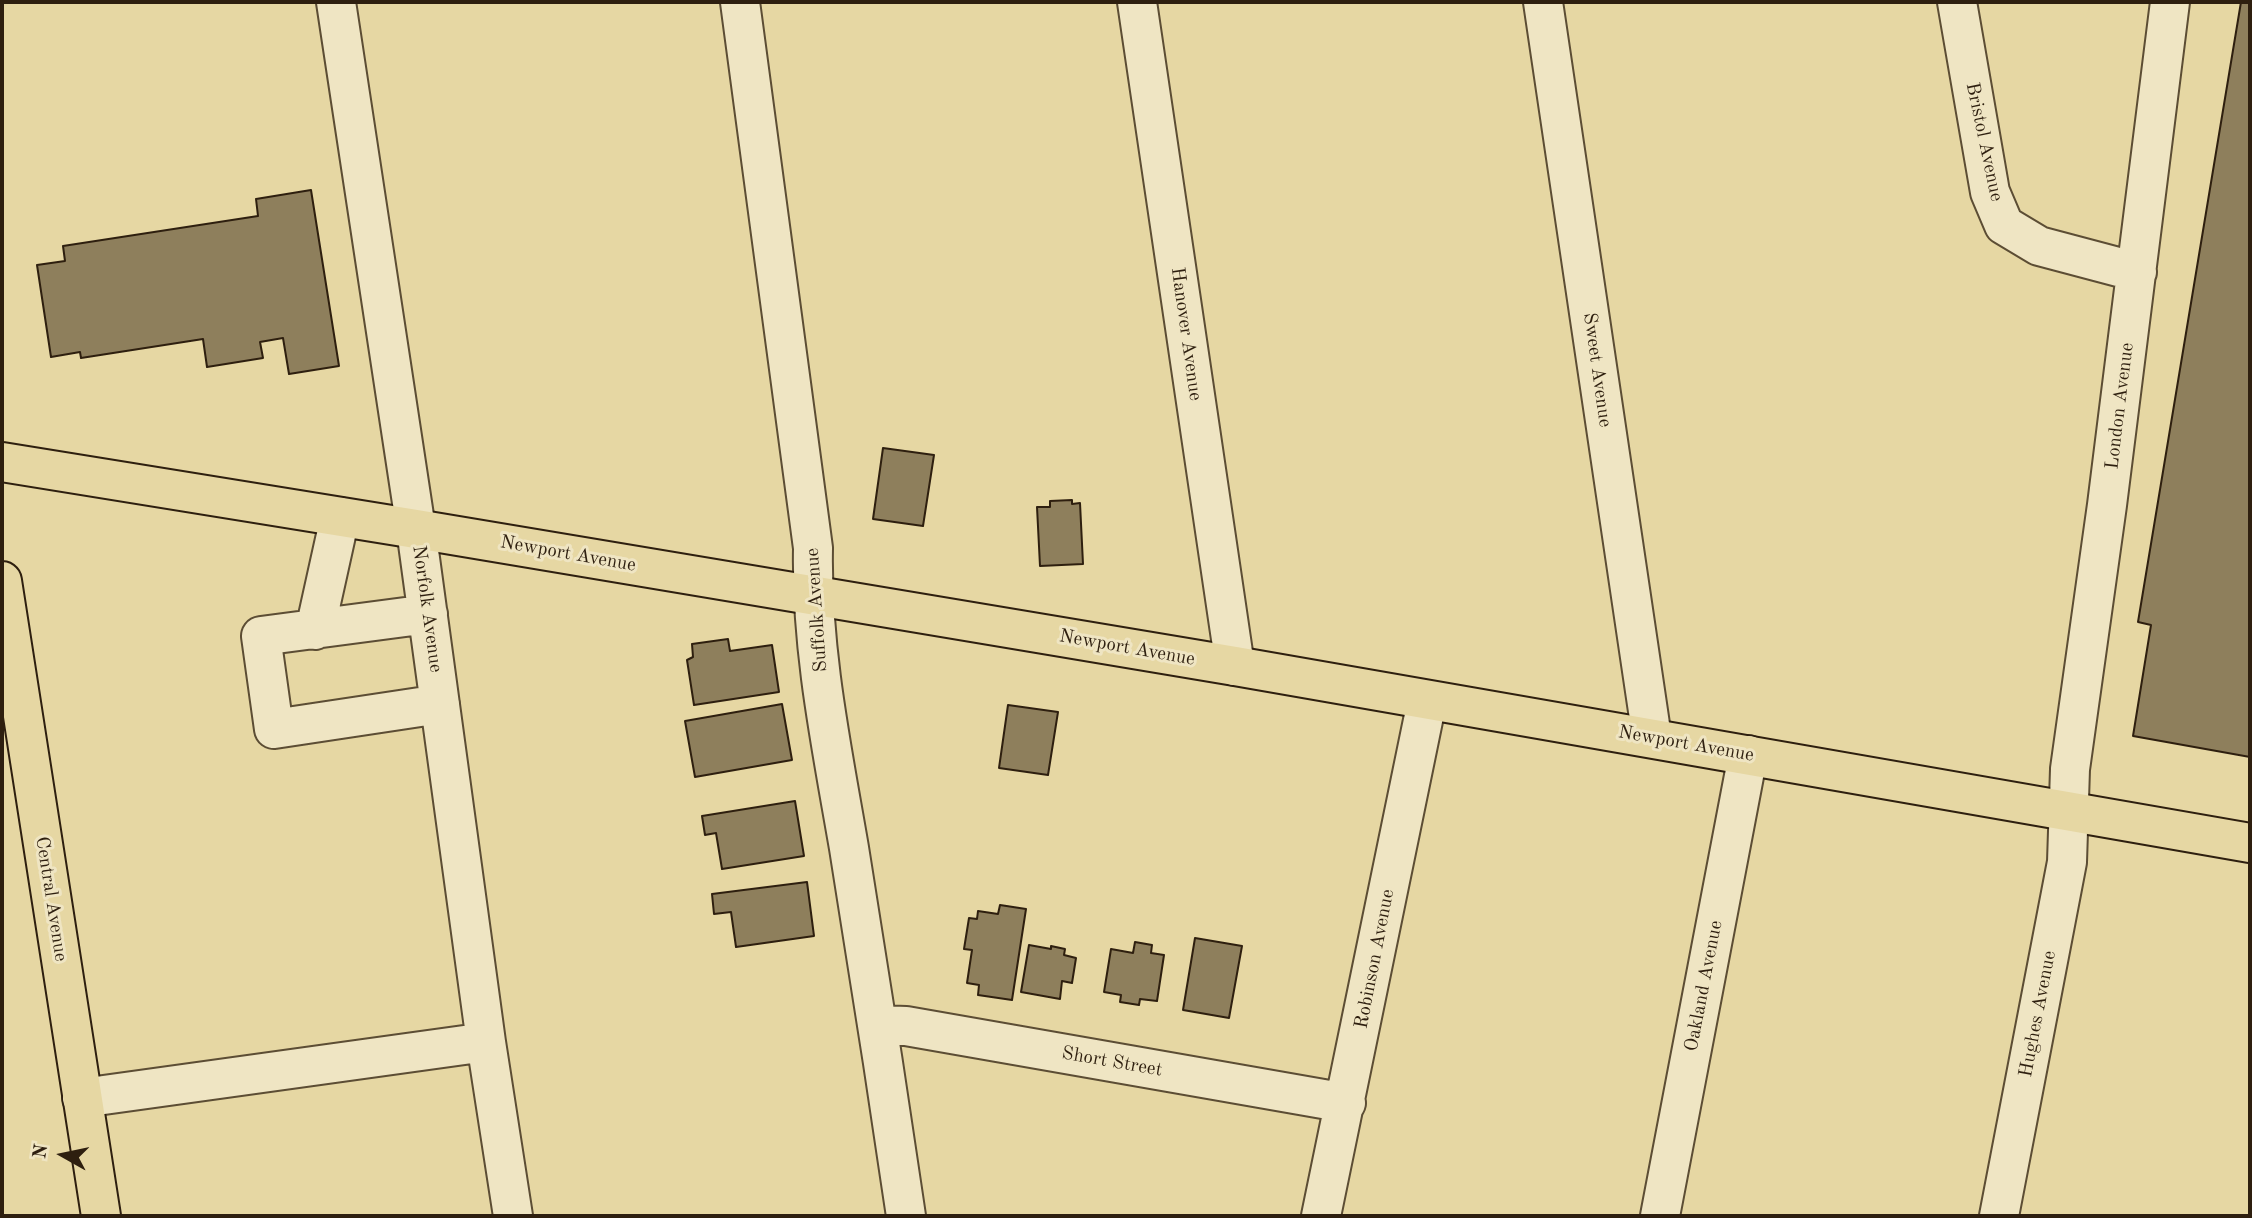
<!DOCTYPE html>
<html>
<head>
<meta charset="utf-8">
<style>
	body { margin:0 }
	#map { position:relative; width:2252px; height:1218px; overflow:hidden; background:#e6d7a3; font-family:"Old Standard TT",serif }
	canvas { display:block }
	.frame { position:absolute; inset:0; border:4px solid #2e1f0f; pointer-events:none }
	.north { position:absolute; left:28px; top:1120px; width:70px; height:70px; -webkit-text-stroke:5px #efe5c3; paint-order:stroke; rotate:279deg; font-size:19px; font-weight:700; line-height:28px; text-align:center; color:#2e1f0f }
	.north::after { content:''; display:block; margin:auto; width:24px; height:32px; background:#2e1f0f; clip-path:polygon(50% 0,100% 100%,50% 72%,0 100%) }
</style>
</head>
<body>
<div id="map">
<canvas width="2252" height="1218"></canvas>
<div class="frame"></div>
<div class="north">N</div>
</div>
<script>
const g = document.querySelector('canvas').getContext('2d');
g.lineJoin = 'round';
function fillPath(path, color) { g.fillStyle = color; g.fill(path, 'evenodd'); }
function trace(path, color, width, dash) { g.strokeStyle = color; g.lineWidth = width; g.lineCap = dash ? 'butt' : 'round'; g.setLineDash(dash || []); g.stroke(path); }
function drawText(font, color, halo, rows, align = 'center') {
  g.font = font + ' "Old Standard TT",serif'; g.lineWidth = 6; g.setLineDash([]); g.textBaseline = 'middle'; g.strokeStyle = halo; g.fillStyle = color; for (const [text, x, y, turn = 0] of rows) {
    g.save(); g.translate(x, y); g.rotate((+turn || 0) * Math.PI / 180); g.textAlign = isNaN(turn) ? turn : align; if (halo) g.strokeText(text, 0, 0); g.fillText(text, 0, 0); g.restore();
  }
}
const building = new Path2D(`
	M 2241,2 L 2250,2 L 2250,757 L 2133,736 L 2151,625 L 2138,622 Z
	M 311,190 L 339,366 L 289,374 L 283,338 L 260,342 L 263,358 L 207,367 L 203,339 L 81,358 L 80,352 L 51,357 L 37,265 L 65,261 L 63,246 L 258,216 L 256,199 Z
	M 883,448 L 934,455 L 923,526 L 873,519 Z
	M 1072,500 L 1072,504 L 1080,503 L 1083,564 L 1040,566 L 1037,507 L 1050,507 L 1050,501 Z
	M 728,639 L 730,651 L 772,645 L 779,692 L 694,705 L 687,660 L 693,657 L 692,644 Z
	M 782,704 L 792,760 L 695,777 L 685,721 Z
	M 1008,705 L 1058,712 L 1048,775 L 999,768 Z
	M 795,801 L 804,856 L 722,869 L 716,833 L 705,835 L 702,816 Z
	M 807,882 L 814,936 L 736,947 L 731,912 L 714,914 L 712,894 Z
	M 1000,905 L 1026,909 L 1012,1000 L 978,995 L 979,985 L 967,983 L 972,950 L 964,949 L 969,918 L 977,919 L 978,911 L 998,914 Z
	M 1195,938 L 1242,946 L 1229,1018 L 1183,1010 Z
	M 1135,942 L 1152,945 L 1151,953 L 1164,955 L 1157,1001 L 1140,999 L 1139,1005 L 1120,1002 L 1121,995 L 1104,992 L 1111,949 L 1133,953 Z
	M 1029,945 L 1051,949 L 1051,946 L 1065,949 L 1064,955 L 1076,958 L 1072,983 L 1062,981 L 1060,999 L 1021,992 Z`);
fillPath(building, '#8e7f5c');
trace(building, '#2e1f0f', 2);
const minor = new Path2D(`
	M 336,2 L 416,529 L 486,1042 L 513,1216
	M 740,2 L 813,548 C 811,650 832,749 849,848 C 869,971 888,1093 906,1216
	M 1137,2 L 1235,666
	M 1543,2 L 1652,738
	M 1957,2 L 1990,192 L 2004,225 L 2039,246 L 2137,272
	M 428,614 L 261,636 L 274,729 L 440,704
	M 315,630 L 340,517
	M 878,1025 L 906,1026 L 1346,1103
	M 82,1098 L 486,1042
	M 1321,1216 L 1427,701
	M 1660,1216 L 1748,755
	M 1999,1216 L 2067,862 L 2070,769 L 2107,505 L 2170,2`);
const major = new Path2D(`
	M 2,462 L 416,529 L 1235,666 L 2250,843
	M 2,581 L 101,1216`);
trace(minor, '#5c4d34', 42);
trace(major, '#2e1f0f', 42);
trace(minor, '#efe5c3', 38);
trace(major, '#e6d7a3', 38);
drawText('19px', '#2e1f0f', '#efe5c3', [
	["Bristol Avenue",1984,142,78],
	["Hanover Avenue",1186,334,82],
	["Sweet Avenue",1597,370,82],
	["London Avenue",2120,406,-83],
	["Newport Avenue",568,554,10],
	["Norfolk Avenue",427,609,82],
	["Suffolk Avenue",817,610,-94],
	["Newport Avenue",1127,648,10],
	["Newport Avenue",1686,744,10],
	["Central Avenue",51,899,81],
	["Robinson Avenue",1375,959,-79],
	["Oakland Avenue",1704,986,-79],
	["Hughes Avenue",2038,1014,-79],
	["Short Street",1112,1062,10]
]);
</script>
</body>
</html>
